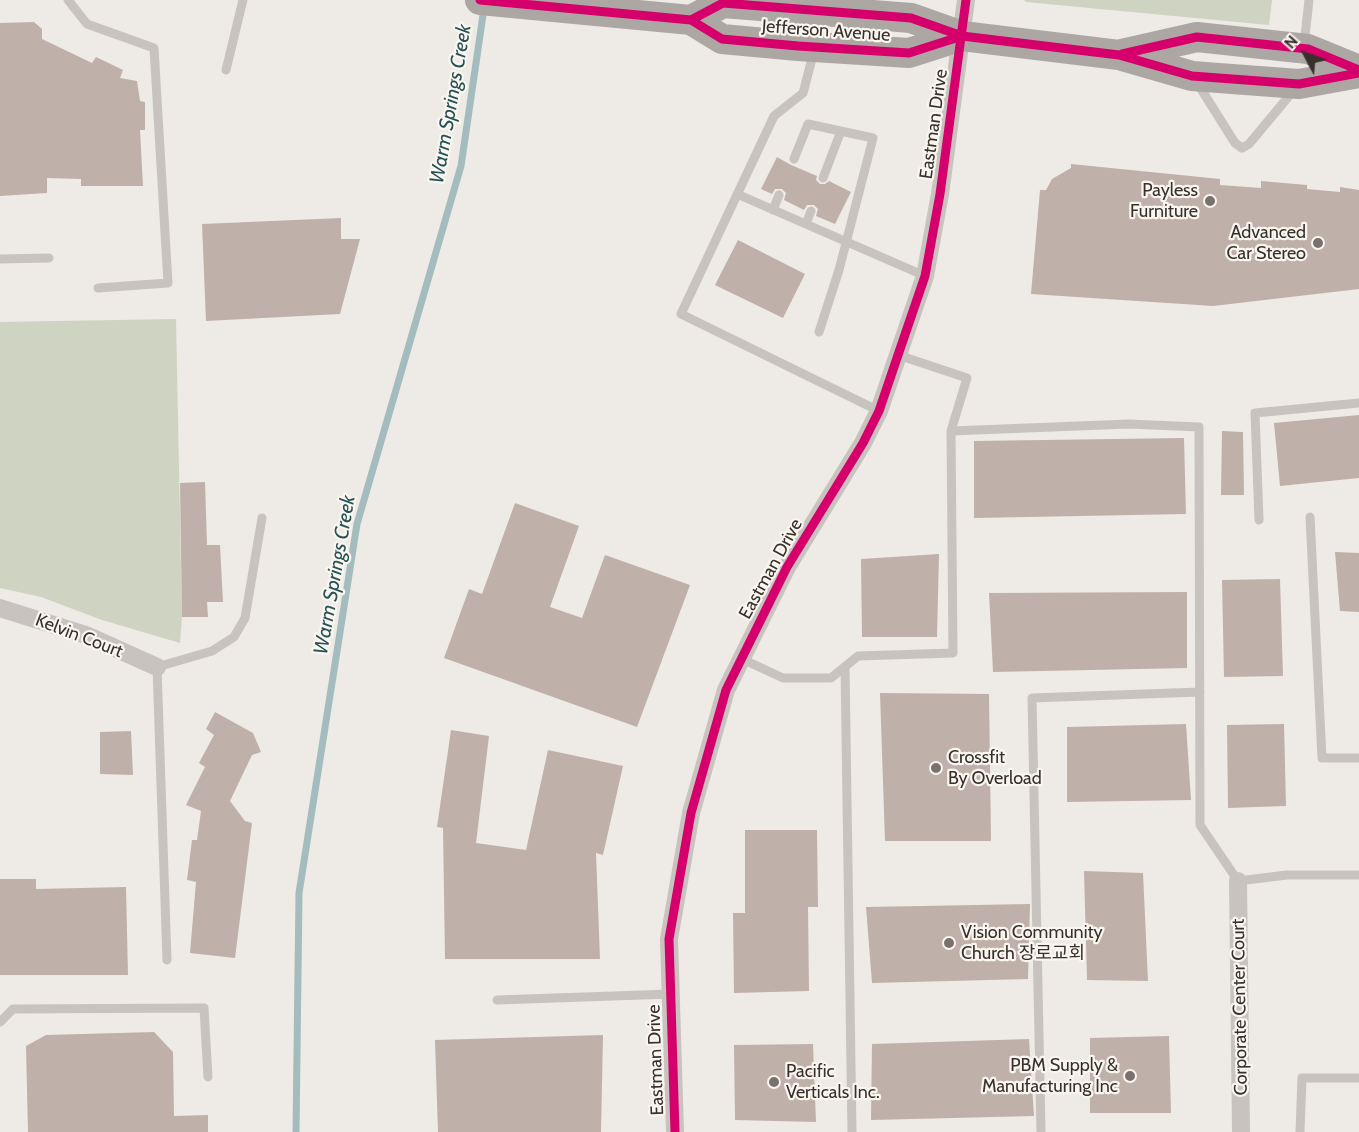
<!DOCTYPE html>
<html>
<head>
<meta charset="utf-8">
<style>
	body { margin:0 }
	#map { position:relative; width:1359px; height:1132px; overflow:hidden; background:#eeeae6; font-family:Cabin,sans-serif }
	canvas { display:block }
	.north { position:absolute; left:1275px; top:24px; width:60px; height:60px; -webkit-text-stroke:4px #f9f5ef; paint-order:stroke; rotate:311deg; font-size:16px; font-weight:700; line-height:24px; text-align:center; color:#39302c }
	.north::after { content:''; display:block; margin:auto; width:21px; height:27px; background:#39302c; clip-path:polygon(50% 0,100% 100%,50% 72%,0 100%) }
</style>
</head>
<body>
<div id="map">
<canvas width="1359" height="1132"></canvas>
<div class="north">N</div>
</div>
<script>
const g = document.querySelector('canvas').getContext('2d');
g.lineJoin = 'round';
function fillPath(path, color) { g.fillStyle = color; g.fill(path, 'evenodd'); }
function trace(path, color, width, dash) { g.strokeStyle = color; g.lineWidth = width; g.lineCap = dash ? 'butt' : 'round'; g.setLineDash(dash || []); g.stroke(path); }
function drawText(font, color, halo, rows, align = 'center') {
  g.font = font + ' Cabin,"Noto Sans KR",sans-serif'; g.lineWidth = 4.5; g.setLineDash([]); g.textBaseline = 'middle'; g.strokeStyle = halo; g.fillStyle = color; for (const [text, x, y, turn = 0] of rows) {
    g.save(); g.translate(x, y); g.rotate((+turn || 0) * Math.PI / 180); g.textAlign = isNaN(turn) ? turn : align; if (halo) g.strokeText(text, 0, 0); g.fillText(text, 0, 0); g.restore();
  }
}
fillPath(new Path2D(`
	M 1024,0 L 1272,0 L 1269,25 L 1026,2 Z
	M 176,319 L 182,617 L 180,643 L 102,620 L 41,597 L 0,588 L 0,322 Z`), '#cfd3c1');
trace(new Path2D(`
	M 296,1132 L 299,893 L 357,524 L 461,166 L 484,8`), '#a4bcbd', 7);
fillPath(new Path2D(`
	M 34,22 L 42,29 L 42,39 L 92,63 L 96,57 L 123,70 L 120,78 L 137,81 L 140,101 L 145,102 L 145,130 L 140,130 L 143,186 L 81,186 L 81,179 L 47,178 L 47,193 L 0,196 L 0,23 Z
	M 777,157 L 791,165 L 817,176 L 816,180 L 820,184 L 825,184 L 829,181 L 851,192 L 835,224 L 816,216 L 818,209 L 814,205 L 807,205 L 804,210 L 784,200 L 786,193 L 782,189 L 775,189 L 772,194 L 761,189 Z
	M 1071,164 L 1220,179 L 1220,185 L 1261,188 L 1261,181 L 1307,185 L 1307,189 L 1340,192 L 1340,187 L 1359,190 L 1359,289 L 1213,306 L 1031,294 L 1040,190 L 1046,190 L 1052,179 L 1071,168 Z
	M 341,218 L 341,239 L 360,239 L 340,314 L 206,321 L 202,224 Z
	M 738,240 L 805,274 L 783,318 L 715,285 Z
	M 1359,415 L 1359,478 L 1280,486 L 1274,423 Z
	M 1222,431 L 1243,432 L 1244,495 L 1221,495 Z
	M 1184,438 L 1186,514 L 974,518 L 974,441 Z
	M 205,482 L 207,545 L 220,545 L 223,602 L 207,602 L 208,617 L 182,617 L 180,483 Z
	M 515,503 L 579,526 L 550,607 L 582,618 L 605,555 L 690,585 L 637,727 L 444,658 L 469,589 L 482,594 Z
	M 1335,552 L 1359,553 L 1359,612 L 1340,611 Z
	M 939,554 L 937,637 L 862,637 L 861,559 Z
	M 1280,579 L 1283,676 L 1224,677 L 1222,580 Z
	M 1187,592 L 1187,668 L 993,672 L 989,593 Z
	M 880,693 L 989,694 L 991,841 L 885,841 Z
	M 215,712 L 253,733 L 261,752 L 252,755 L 230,801 L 245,821 L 252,823 L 235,958 L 190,953 L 196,882 L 187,880 L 192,840 L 197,840 L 201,811 L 186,805 L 205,767 L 199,763 L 214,735 L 206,729 Z
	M 1186,724 L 1191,800 L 1067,802 L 1067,727 Z
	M 1284,724 L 1286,806 L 1228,808 L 1227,725 Z
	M 451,730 L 489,736 L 476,843 L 526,850 L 548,750 L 623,766 L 603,855 L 596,853 L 600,959 L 445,959 L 443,828 L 437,827 Z
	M 131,731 L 133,775 L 100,774 L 100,732 Z
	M 745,830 L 817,830 L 818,907 L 808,907 L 809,991 L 734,993 L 733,913 L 745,913 Z
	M 1084,871 L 1143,873 L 1148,981 L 1087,980 Z
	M 0,879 L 36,879 L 36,889 L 126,887 L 128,975 L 0,975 Z
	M 1030,904 L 1028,979 L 872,983 L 866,907 Z
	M 154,1032 L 173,1052 L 174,1116 L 208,1115 L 208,1132 L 28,1132 L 26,1046 L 46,1035 Z
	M 603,1035 L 601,1132 L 438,1132 L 435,1040 Z
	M 1169,1036 L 1171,1113 L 1090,1113 L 1090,1038 Z
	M 1029,1039 L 1034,1116 L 871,1120 L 872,1044 Z
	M 813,1044 L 816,1122 L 735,1120 L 734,1045 Z`), '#c0b0aa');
trace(new Path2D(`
	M 68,0 L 87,24 L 154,48 L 168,283 L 98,288
	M 1304,45 L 1309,0
	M 814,51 L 803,93 L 774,116 L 681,314 L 879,411
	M 226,70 L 243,0
	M 1196,81 L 1235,143 L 1242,148
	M 1242,148 L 1249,144 L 1294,90
	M 794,159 L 808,124 L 873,138 L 839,270 L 819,332
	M 823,178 L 841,131
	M 737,194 L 925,276
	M 773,210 L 779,195
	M 806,224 L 811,211
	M 0,259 L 49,258
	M 898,355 L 967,378 L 951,431 L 1129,424 L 1199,427 L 1200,825 L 1238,881 L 1287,875 L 1359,875
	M 1310,517 L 1322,758 L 1359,758
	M 1259,520 L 1255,413 L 1359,403
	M 742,659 L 783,678 L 831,678 L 858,656 L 953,653 L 951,431
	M 845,667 L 852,1132
	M 167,960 L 157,667 L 212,651 L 234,637 L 245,618 L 262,518
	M 497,1000 L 671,994
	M 0,1022 L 13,1009 L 204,1008 L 208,1077
	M 1041,1132 L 1032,698 L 1200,692
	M 1300,1132 L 1302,1078 L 1359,1078`), '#c8c3be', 9);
trace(new Path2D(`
	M 0,608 L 86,635 L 157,667
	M 1238,881 L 1241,1132
	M 675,1132 L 669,939 L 691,813 L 726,690 L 787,567 L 863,443 L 879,411 L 898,355 L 925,276 L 940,194 L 966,0`), '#c8c3be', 18);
trace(new Path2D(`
	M 480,0 L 691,20 L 722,39 L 798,46 L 909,53 L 962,36
	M 691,20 L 723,3 L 911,18 L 962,36 L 1119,55 L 1192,76 L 1299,84 L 1359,73
	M 1122,54 L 1197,37 L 1308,49 L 1359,70`), '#ada7a3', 30);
trace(new Path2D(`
	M 480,0 L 691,20 L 722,39 L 798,46 L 909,53 L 962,36
	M 691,20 L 723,3 L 911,18 L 962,36 L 1119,55 L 1192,76 L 1299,84 L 1359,73
	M 1122,54 L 1197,37 L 1308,49 L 1359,70
	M 675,1132 L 669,939 L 691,813 L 726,690 L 787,567 L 863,443 L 879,411 L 898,355 L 925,276 L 940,194 L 966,0`), '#d6006c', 9);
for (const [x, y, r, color] of [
	[1210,201,6,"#78716d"],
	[1318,243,6,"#78716d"],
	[936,768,6,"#78716d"],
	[949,943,6,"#78716d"],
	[1130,1076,6,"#78716d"],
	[774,1082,6,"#78716d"]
]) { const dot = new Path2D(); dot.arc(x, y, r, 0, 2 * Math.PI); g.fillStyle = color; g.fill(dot); trace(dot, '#f9f5ef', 2); }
drawText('18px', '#39302c', '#f9f5ef', [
	["Jefferson Avenue",826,31,4],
	["Eastman Drive",934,124,-82],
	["Eastman Drive",771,569,-61],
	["Kelvin Court",79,636,21],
	["Corporate Center Court",1240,1007,-91],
	["Eastman Drive",656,1060,-92]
]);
drawText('18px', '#39302c', '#f9f5ef', [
	["Payless",1198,191],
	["Furniture",1198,212],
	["Advanced",1306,233],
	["Car Stereo",1306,254],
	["Crossfit",948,758,"left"],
	["By Overload",948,779,"left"],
	["Vision Community",961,933,"left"],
	["Church 장로교회",961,954,"left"],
	["PBM Supply &",1118,1066],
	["Manufacturing Inc",1118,1087],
	["Pacific",786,1072,"left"],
	["Verticals Inc.",786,1093,"left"]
], 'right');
drawText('italic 20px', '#265256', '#f9f5ef', [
	["Warm Springs Creek",451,104,-80],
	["Warm Springs Creek",335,575,-80]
]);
</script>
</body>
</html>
